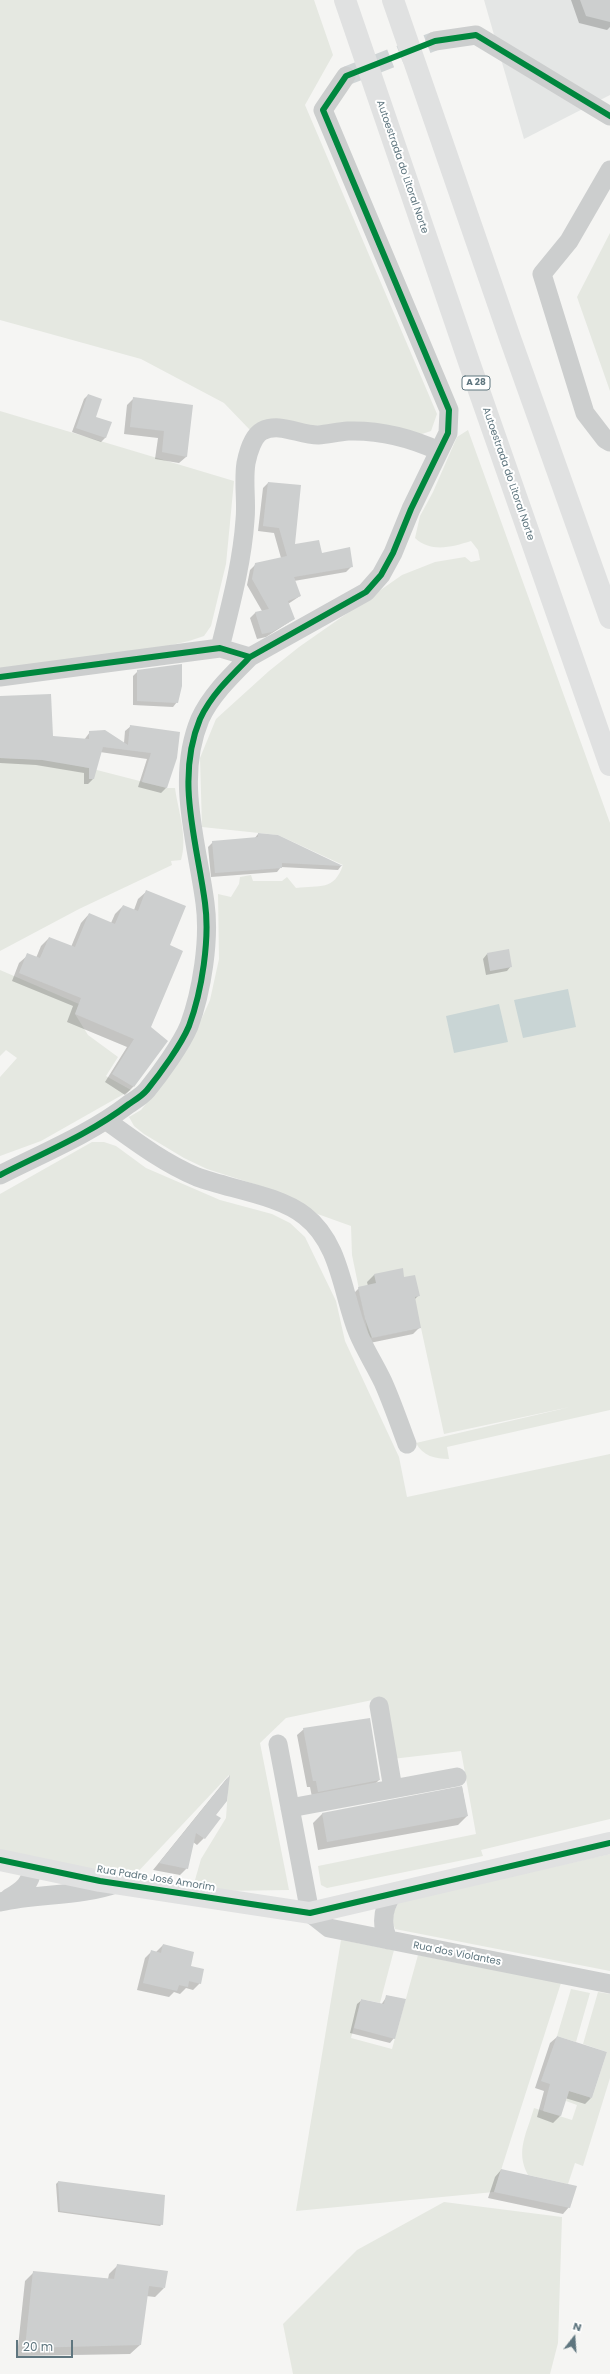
<!DOCTYPE html>
<html>
<head>
<meta charset="utf-8">
<style>
	body { margin:0 }
	#map { position:relative; width:610px; height:2374px; overflow:hidden; background:#f5f5f3; font-family:Poppins,sans-serif }
	canvas { display:block }
	.north { position:absolute; left:554px; top:2318px; width:40px; height:40px; -webkit-text-stroke:3px #fff; paint-order:stroke; rotate:17deg; font-size:11px; font-weight:700; line-height:16px; text-align:center; color:#5f767f }
	.north::after { content:''; display:block; margin:auto; width:14px; height:18px; background:#5f767f; clip-path:polygon(50% 0,100% 100%,50% 72%,0 100%) }
	.scale { position:absolute; left:16px; top:2340px; width:57px; height:18px; box-sizing:border-box; border:2px solid #5f767f; border-top:0; padding-left:5px; font-size:12px; line-height:14px; white-space:nowrap; color:#5f767f; -webkit-text-stroke:3px #fff; paint-order:stroke }
</style>
</head>
<body>
<div id="map">
<canvas width="610" height="2374"></canvas>
<div class="north">N</div>
<div class="scale">20 m</div>
</div>
<script>
const g = document.querySelector('canvas').getContext('2d');
g.lineJoin = 'round';
function fillPath(path, color) { g.fillStyle = color; g.fill(path, 'evenodd'); }
function trace(path, color, width, dash) { g.strokeStyle = color; g.lineWidth = width; g.lineCap = dash ? 'butt' : 'round'; g.setLineDash(dash || []); g.stroke(path); }
function drawText(font, color, halo, rows, align = 'center') {
  g.font = font + ' Poppins,sans-serif'; g.lineWidth = 4; g.setLineDash([]); g.textBaseline = 'middle'; g.strokeStyle = halo; g.fillStyle = color; for (const [text, x, y, turn = 0] of rows) {
    g.save(); g.translate(x, y); g.rotate((+turn || 0) * Math.PI / 180); g.textAlign = isNaN(turn) ? turn : align; if (halo) g.strokeText(text, 0, 0); g.fillText(text, 0, 0); g.restore();
  }
}
fillPath(new Path2D(`
	M 484,0 L 610,0 L 610,95 L 524,139 Z`), '#e4e6e5');
fillPath(new Path2D(`
	M 0,0 L 314,0 L 333,55 L 305,105 L 437,414 L 431,431 L 419,435 L 327,425 L 250,430 L 224,403 L 141,359 L 0,320 Z
	M 610,233 L 610,391 L 577,297 Z
	M 0,411 L 234,481 L 226,564 L 211,626 L 204,636 L 189,641 L 102,661 L 0,669 Z
	M 468,430 L 610,823 L 610,1410 L 447,1447 L 449,1459 C 435,1459 423,1456 416,1443 L 570,1407 L 444,1434 L 421,1328 L 369,1338 L 352,1255 L 351,1226 L 312,1212 L 276,1191 L 207,1169 L 184,1158 L 144,1134 L 134,1126 L 129,1117 L 141,1110 L 167,1077 L 201,1020 L 210,1000 L 219,959 L 218,894 L 231,897 L 239,884 L 240,877 L 251,875 L 253,881 L 282,881 L 287,877 L 296,888 C 320,885 334,891 343,865 L 278,835 L 202,827 L 200,758 L 216,719 L 269,671 L 299,647 L 402,575 L 435,562 L 465,557 L 471,562 L 480,560 L 478,550 L 471,541 C 452,547 431,553 415,538 L 420,516 L 433,492 L 457,437 Z
	M 0,758 L 49,760 L 89,768 L 167,788 L 175,788 C 178,810 188,838 181,860 L 171,861 L 172,865 L 79,909 L 0,951 Z
	M 0,970 L 79,1004 L 75,1014 L 88,1035 L 118,1057 L 106,1076 L 131,1090 L 41,1141 L 0,1156 L 0,1077 L 17,1058 L 6,1050 L 0,1056 Z
	M 92,1142 L 104,1142 L 116,1146 L 146,1168 L 220,1200 L 272,1214 L 290,1223 L 305,1237 L 336,1301 L 345,1341 L 399,1457 L 407,1497 L 610,1454 L 610,1819 L 481,1850 L 483,1856 L 327,1888 L 321,1885 L 318,1866 L 476,1834 L 461,1751 L 392,1759 L 382,1698 L 286,1718 L 260,1743 L 289,1890 L 223,1891 L 193,1887 L 201,1859 L 226,1818 L 229,1775 L 133,1877 L 0,1851 L 0,1194 Z
	M 610,1854 L 610,1971 L 395,1929 C 391,1918 393,1912 399,1902 Z
	M 341,1940 L 394,1950 L 380,2003 L 361,1999 L 351,2038 L 392,2049 L 418,1955 L 561,1983 L 494,2192 L 296,2211 Z
	M 571,1989 L 590,1993 L 576,2042 L 557,2036 Z
	M 598,1992 L 610,1994 L 610,2078 L 583,2166 L 575,2163 L 568,2184 L 528,2175 C 515,2151 527,2133 534,2108 L 572,2120 L 577,2105 L 566,2101 L 569,2091 L 592,2098 L 607,2052 L 583,2044 Z
	M 444,2202 L 562,2217 L 558,2343 L 550,2374 L 293,2374 L 283,2324 L 357,2250 Z`), '#e5e8e1');
fillPath(new Path2D(`
	M 568,989 L 576,1027 L 523,1038 L 514,1000 Z
	M 499,1004 L 508,1042 L 454,1053 L 446,1016 Z`), '#c9d5d5');
fillPath(new Path2D(`
	M 571,0 L 610,0 L 610,27 L 607,30 L 579,23 Z
	M 88,395 L 95,417 L 106,437 L 101,442 L 72,432 L 84,399 Z
	M 134,398 L 192,406 L 186,457 L 179,463 L 155,459 L 158,438 L 124,434 L 127,405 Z
	M 268,483 L 294,545 L 352,566 L 346,572 L 294,581 L 300,596 L 288,604 L 294,619 L 266,637 L 257,639 L 250,618 L 255,613 L 262,611 L 247,585 L 250,570 L 256,564 L 281,558 L 274,533 L 258,531 L 263,488 Z
	M 138,671 L 177,702 L 173,707 L 133,705 L 133,676 Z
	M 0,697 L 52,737 L 84,740 L 90,732 L 124,743 L 125,731 L 131,726 L 179,733 L 166,788 L 161,793 L 138,787 L 147,759 L 100,752 L 93,779 L 88,784 L 84,784 L 84,773 L 36,765 L 0,763 Z
	M 258,834 L 278,836 L 341,866 L 338,870 L 281,867 L 277,872 L 211,877 L 208,847 L 213,842 L 254,839 Z
	M 147,891 L 169,946 L 133,1087 L 125,1095 L 105,1082 L 127,1047 L 67,1022 L 73,1006 L 12,981 L 19,963 L 28,955 L 36,958 L 41,946 L 49,938 L 71,947 L 81,923 L 89,914 L 111,923 L 115,914 L 123,906 L 134,910 L 138,899 Z
	M 487,954 L 511,966 L 507,971 L 486,975 L 483,959 Z
	M 374,1275 L 404,1278 L 418,1296 L 414,1300 L 420,1327 L 413,1334 L 365,1344 L 352,1295 L 359,1288 L 368,1286 L 367,1282 Z
	M 304,1729 L 379,1780 L 373,1786 L 312,1797 L 310,1787 L 307,1787 L 297,1735 Z
	M 228,1777 L 204,1838 L 197,1845 L 193,1842 L 187,1868 L 180,1875 L 153,1870 Z
	M 462,1787 L 467,1816 L 458,1825 L 318,1850 L 313,1823 L 322,1814 Z
	M 163,1945 L 190,1966 L 200,1983 L 193,1990 L 186,1988 L 180,1994 L 174,1992 L 169,1997 L 137,1990 L 145,1958 L 152,1951 L 156,1952 Z
	M 387,1996 L 394,2038 L 390,2043 L 350,2033 L 357,2004 L 362,2000 L 381,2005 Z
	M 557,2037 L 591,2098 L 585,2104 L 565,2098 L 560,2116 L 553,2123 L 537,2117 L 544,2091 L 535,2088 L 550,2043 Z
	M 501,2170 L 569,2207 L 563,2214 L 488,2198 L 495,2177 Z
	M 58,2182 L 162,2224 L 160,2226 L 58,2212 L 56,2184 Z
	M 118,2265 L 164,2288 L 155,2297 L 146,2296 L 140,2345 L 130,2354 L 17,2356 L 25,2281 L 34,2272 L 108,2279 L 109,2274 Z`), '#0003');
fillPath(new Path2D(`
	M 580,0 L 610,0 L 610,22 L 586,16 Z
	M 88,394 L 102,399 L 96,417 L 112,422 L 106,438 L 76,428 Z
	M 133,397 L 193,405 L 187,457 L 162,452 L 164,431 L 130,427 Z
	M 268,482 L 301,485 L 295,544 L 319,540 L 322,553 L 350,547 L 353,567 L 294,577 L 301,596 L 288,601 L 295,619 L 272,632 L 262,634 L 255,612 L 269,609 L 252,579 L 255,563 L 287,556 L 279,528 L 263,526 Z
	M 182,664 L 182,686 L 178,703 L 137,701 L 137,670 Z
	M 51,694 L 53,736 L 89,739 L 89,731 L 105,730 L 128,745 L 130,725 L 180,732 L 177,758 L 167,788 L 142,782 L 151,753 L 103,747 L 94,779 L 89,779 L 89,768 L 42,760 L 0,758 L 0,696 Z
	M 258,833 L 278,835 L 343,866 L 282,863 L 282,868 L 215,873 L 212,841 L 258,837 Z
	M 146,890 L 186,906 L 170,945 L 183,951 L 151,1027 L 168,1041 L 134,1087 L 112,1074 L 134,1039 L 75,1014 L 81,998 L 19,973 L 27,953 L 40,958 L 49,937 L 75,947 L 89,913 L 115,924 L 123,905 L 138,911 Z
	M 509,949 L 512,967 L 490,971 L 487,953 Z
	M 403,1268 L 404,1277 L 415,1275 L 420,1296 L 415,1297 L 421,1328 L 372,1338 L 365,1319 L 358,1287 L 376,1283 L 374,1274 Z
	M 370,1718 L 380,1780 L 318,1792 L 316,1781 L 313,1781 L 303,1728 Z
	M 230,1775 L 227,1801 L 216,1815 L 221,1818 L 205,1839 L 196,1833 L 188,1869 L 159,1863 Z
	M 462,1786 L 468,1816 L 327,1842 L 322,1813 Z
	M 163,1944 L 194,1952 L 191,1966 L 204,1969 L 201,1984 L 189,1981 L 188,1987 L 179,1985 L 177,1991 L 143,1983 L 151,1950 L 161,1953 Z
	M 386,1995 L 406,1999 L 395,2039 L 354,2028 L 361,1999 L 384,2004 Z
	M 557,2036 L 607,2052 L 592,2098 L 569,2091 L 561,2116 L 543,2111 L 550,2084 L 541,2081 Z
	M 501,2169 L 577,2186 L 570,2208 L 494,2192 Z
	M 58,2181 L 165,2195 L 163,2225 L 60,2211 Z
	M 117,2264 L 168,2271 L 165,2288 L 149,2286 L 141,2345 L 25,2348 L 33,2271 L 114,2279 Z`), '#cdcfcf');
trace(new Path2D(`
	M 346,76 L 435,41`), '#d0d5d6', 19, [19, 10]);
trace(new Path2D(`
	M 435,41 L 476,35 L 610,116
	M 610,170 L 569,241 L 542,274 L 585,413 L 605,439 L 610,442
	M 220,648 C 230,607 242,564 245,520 C 247,502 243,482 246,463 C 248,453 253,436 262,431 C 280,422 299,435 318,435 C 328,434 338,432 348,431 C 380,430 411,438 439,451
	M 250,657 L 366,592 L 381,575 L 393,553 L 411,509 L 448,433 L 449,410 L 323,110 L 346,76
	M 0,677 L 220,648 L 250,657 C 231,676 211,695 200,719 C 175,779 197,842 205,903 C 210,939 202,991 189,1026 C 181,1045 160,1074 147,1090 C 142,1096 135,1100 129,1104 C 90,1134 43,1153 0,1175
	M 107,1121 C 136,1142 164,1163 197,1177 C 229,1189 279,1195 305,1216 C 341,1244 342,1294 358,1333 C 365,1350 375,1365 383,1382 C 392,1402 399,1423 407,1444
	M 379,1706 L 393,1789
	M 278,1744 L 310,1913 L 329,1928 L 610,1984
	M 290,1808 L 457,1777
	M 9,1898 C 24,1889 30,1884 33,1867
	M 0,1902 C 39,1893 80,1897 118,1883
	M 388,1940 C 381,1924 382,1909 393,1894`), '#cccece', 19);
trace(new Path2D(`
	M 0,1860 L 100,1881 L 310,1913 L 610,1843`), '#e0e1e1', 22);
trace(new Path2D(`
	M 345,0 L 469,362 L 610,765
	M 393,0 L 510,338 L 610,618`), '#e0e1e1', 22);
trace(new Path2D(`
	M 250,657 L 366,592 L 381,575 L 393,553 L 411,509 L 448,433 L 449,410 L 323,110 L 346,76 L 435,41 L 476,35 L 610,116
	M 0,677 L 220,648 L 250,657 C 231,676 211,695 200,719 C 175,779 197,842 205,903 C 210,939 202,991 189,1026 C 181,1045 160,1074 147,1090 C 142,1096 135,1100 129,1104 C 90,1134 43,1153 0,1175
	M 0,1860 L 100,1881 L 310,1913 L 610,1843`), '#00873e', 6);
for (const [x, y, w] of [
	[476,383,28]
]) { const box = new Path2D(); box.roundRect(x - w / 2, y - 7, w, 14, 3); g.fillStyle = '#fff'; g.fill(box); trace(box, '#5f767f', 1); }
drawText('bold 9px', '#5f767f', null, [
	["A 28",476,383]
]);
drawText('10px', '#5f767f', '#fff', [
	["Autoestrada do Litoral Norte",402,167,71],
	["Autoestrada do Litoral Norte",508,474,71],
	["Rua Padre José Amorim",156,1879,9],
	["Rua dos Violantes",457,1954,11]
]);
</script>
</body>
</html>
